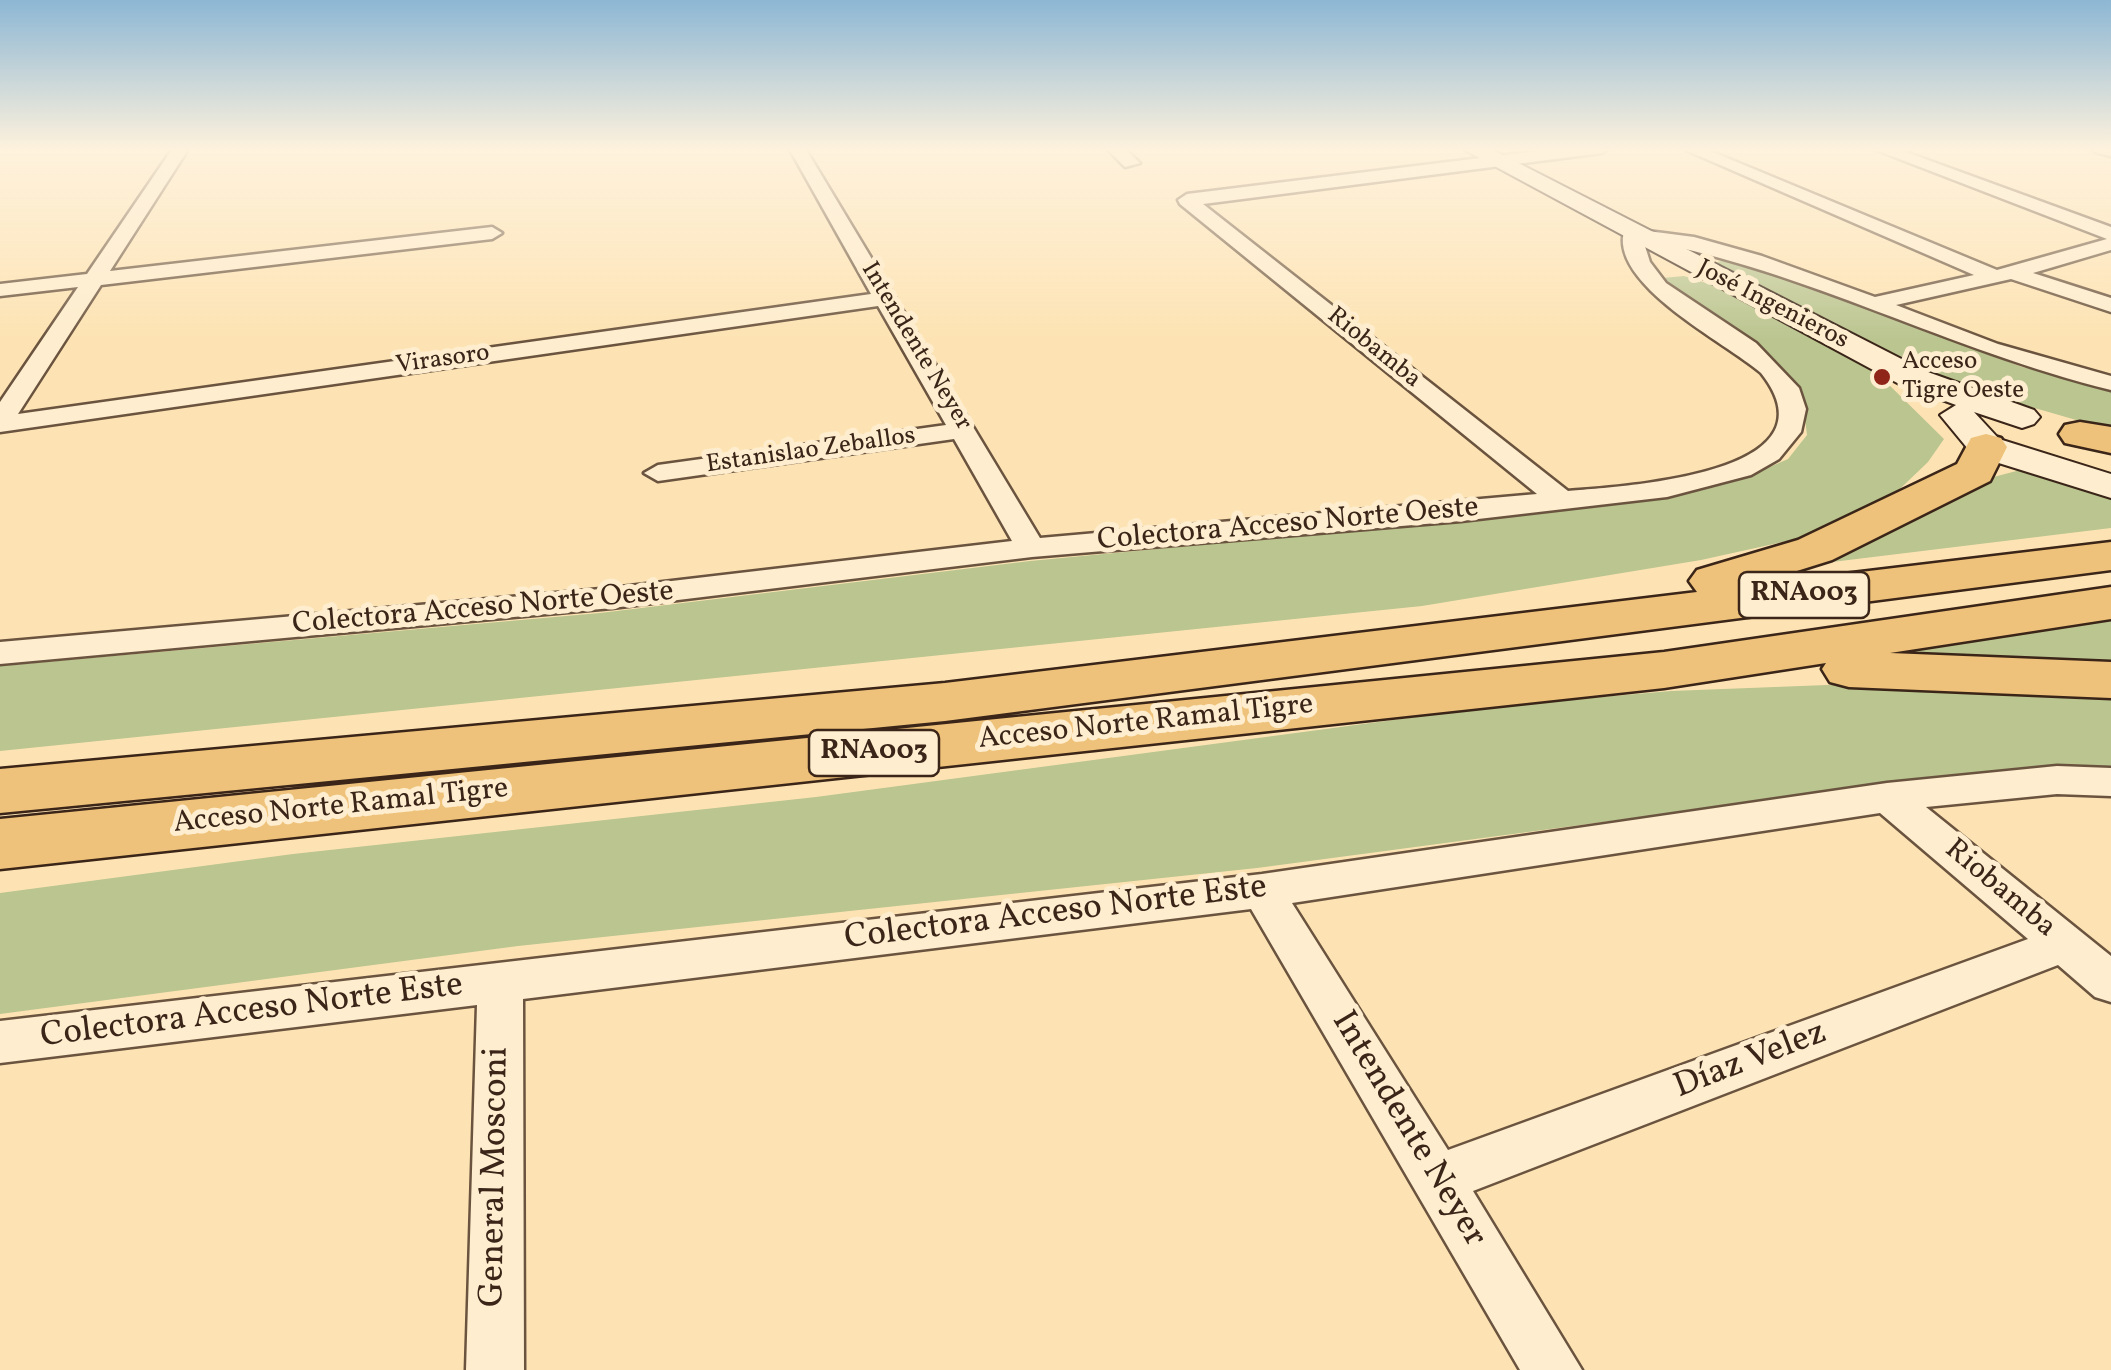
<!DOCTYPE html>
<html>
<head>
<meta charset="utf-8">
<style>
	body { margin:0 }
	canvas { display:block; background:#fde3b3 }
</style>
</head>
<body>
<canvas width="2111" height="1370"></canvas>
<script>
const g = document.querySelector('canvas').getContext('2d');
g.lineJoin = 'round';
function fillPath(path, color) { g.fillStyle = color; g.fill(path, 'evenodd'); }
function trace(path, color, width, dash) { g.strokeStyle = color; g.lineWidth = width; g.lineCap = dash ? 'butt' : 'round'; g.setLineDash(dash || []); g.stroke(path); }
function drawText(font, color, halo, rows, align = 'center') {
  g.font = font + ' Vollkorn,serif'; g.lineWidth = 10; g.setLineDash([]); g.textBaseline = 'middle'; g.strokeStyle = halo; g.fillStyle = color; for (const [text, x, y, turn = 0] of rows) {
    g.save(); g.translate(x, y); g.rotate((+turn || 0) * Math.PI / 180); g.textAlign = isNaN(turn) ? turn : align; if (halo) g.strokeText(text, 0, 0); g.fillText(text, 0, 0); g.restore();
  }
}
fillPath(new Path2D(`
	M 1731,258 L 1781,272 L 2022,367 L 2111,385 L 2111,430 L 1920,375 L 1708,265 Z
	M 1684,276 L 1722,288 L 1878,374 L 1944,439 L 1928,462 L 1882,506 L 1810,536 L 1701,560 L 1422,606 L 0,751 L 0,666 L 600,613 L 1030,561 L 1578,509 L 1692,492 L 1747,477 L 1788,459 L 1807,435 C 1804,370 1751,341 1701,307 C 1688,299 1672,291 1663,278 Z
	M 2024,469 L 2111,491 L 2111,528 L 1750,572 L 1982,480 Z
	M 2111,618 L 2111,667 L 1881,652 Z
	M 1905,682 L 2111,692 L 2111,773 L 1898,787 L 1716,807 L 1257,868 L 518,946 L 0,1014 L 0,893 L 293,854 L 816,797 L 1498,706 L 1671,691 Z`), '#bac590');
const street = new Path2D(`
	M 173,148 L 189,148 L 110,271 L 492,227 L 502,233 L 492,239 L 101,285 L 18,414 L 871,294 L 789,148 L 805,148 L 1040,538 L 1537,494 L 1180,204 L 1178,200 L 1187,194 L 1562,148 L 1610,148 L 1602,153 L 1203,204 L 1568,491 C 1624,486 1842,475 1761,373 C 1727,343 1605,283 1625,228 L 1694,237 L 1762,256 L 1875,297 L 1974,275 L 1681,148 L 1703,148 L 1997,270 L 2107,239 L 1871,148 L 1895,148 L 2111,227 L 2111,250 L 2033,273 L 2111,298 L 2111,312 L 2011,279 L 1896,305 L 1998,344 L 2111,376 L 2111,390 C 1951,351 1806,270 1643,240 L 1650,262 L 1666,283 L 1756,343 L 1799,388 L 1806,409 L 1801,432 L 1779,459 L 1751,475 L 1667,497 L 1461,521 L 1032,557 L 612,608 L 0,664 L 0,642 L 612,588 L 1012,541 L 954,439 L 658,481 L 644,473 L 658,465 L 946,425 L 878,306 L 0,432 L 0,402 L 78,287 L 0,296 L 0,284 L 87,274 Z
	M 1106,148 L 1124,148 L 1140,163 L 1125,167 Z
	M 2093,148 L 2111,148 L 2111,156 L 2095,152 Z
	M 2057,766 L 2111,768 L 2111,796 L 2057,794 L 1926,807 L 2111,956 L 2111,1002 L 2095,997 L 2058,965 L 1473,1191 L 1582,1370 L 1520,1370 L 1251,909 L 523,999 L 524,1370 L 466,1370 L 477,1005 L 0,1063 L 0,1021 L 1262,874 L 1887,783 ZM 1880,813 L 2028,939 L 1448,1150 L 1292,903 Z`);
const secondary = new Path2D(`
	M 1461,148 L 1489,148 L 1925,371 L 2034,410 L 2040,417 L 2034,424 L 2022,428 L 1974,412 L 1999,439 L 2111,474 L 2111,498 L 1973,455 L 1940,415 L 1956,405 L 1901,385 Z`);
const highway = new Path2D(`
	M 2080,422 L 2111,427 L 2111,453 L 2065,443 L 2059,434 L 2065,425 Z
	M 1986,434 L 2001,438 L 2007,447 L 1990,481 L 1832,560 L 1752,585 L 2111,542 L 2111,570 L 945,721 L 0,813 L 0,769 L 945,683 L 1697,592 L 1689,581 L 1697,570 L 1798,540 L 1957,464 L 1971,438 Z
	M 2111,587 L 2111,619 L 1890,653 L 2111,662 L 2111,698 L 1849,687 L 1830,682 L 1822,669 L 1826,663 L 1664,688 L 0,869 L 0,819 L 1664,652 Z`);
trace(street, '#6b543f', 5);
trace(secondary, '#3a2518', 4);
trace(highway, '#3a2518', 5);
fillPath(street, '#feedce');
fillPath(secondary, '#feedce');
fillPath(highway, '#eec27a');
const sky = g.createLinearGradient(0, 0, 0, 340);
sky.addColorStop(0, '#8db7d4');
sky.addColorStop(0.44, '#fef2dd');
sky.addColorStop(1, '#fef2dd00');
g.fillStyle = sky;
g.fillRect(0, 0, 2111, 340);
for (const [x, y, r, color] of [
	[1882,377,10,"#8f2418"]
]) { const dot = new Path2D(); dot.arc(x, y, r, 0, 2 * Math.PI); g.fillStyle = color; g.fill(dot); trace(dot, '#feedce', 4); }
drawText('25px', '#3a2518', '#feedce', [
	["José Ingenieros",1772,306,27],
	["Intendente Neyer",915,347,59],
	["Riobamba",1373,349,39],
	["Virasoro",443,361,-8],
	["Estanislao Zeballos",811,452,-8]
]);
drawText('25px', '#3a2518', '#feedce', [
	["Acceso",1902,363],
	["Tigre Oeste",1902,392]
], 'left');
for (const [x, y, w] of [
	[1804,595,130],
	[874,753,130]
]) { const box = new Path2D(); box.roundRect(x - w / 2, y - 23, w, 46, 8); g.fillStyle = '#feedce'; g.fill(box); trace(box, '#3a2518', 2.5); }
drawText('bold 28px', '#3a2518', null, [
	["RNA003",1804,595],
	["RNA003",874,753]
]);
drawText('30px', '#3a2518', '#feedce', [
	["Colectora Acceso Norte Oeste",1288,526,-5],
	["Colectora Acceso Norte Oeste",483,610,-5],
	["Acceso Norte Ramal Tigre",1146,724,-6],
	["Acceso Norte Ramal Tigre",341,808,-6],
	["Riobamba",1999,890,40]
]);
drawText('35px', '#3a2518', '#feedce', [
	["Colectora Acceso Norte Este",1056,915,-7],
	["Colectora Acceso Norte Este",252,1013,-7],
	["Díaz Velez",1751,1062,-21],
	["Intendente Neyer",1407,1130,59],
	["General Mosconi",497,1177,-89]
]);
</script>
</body>
</html>
